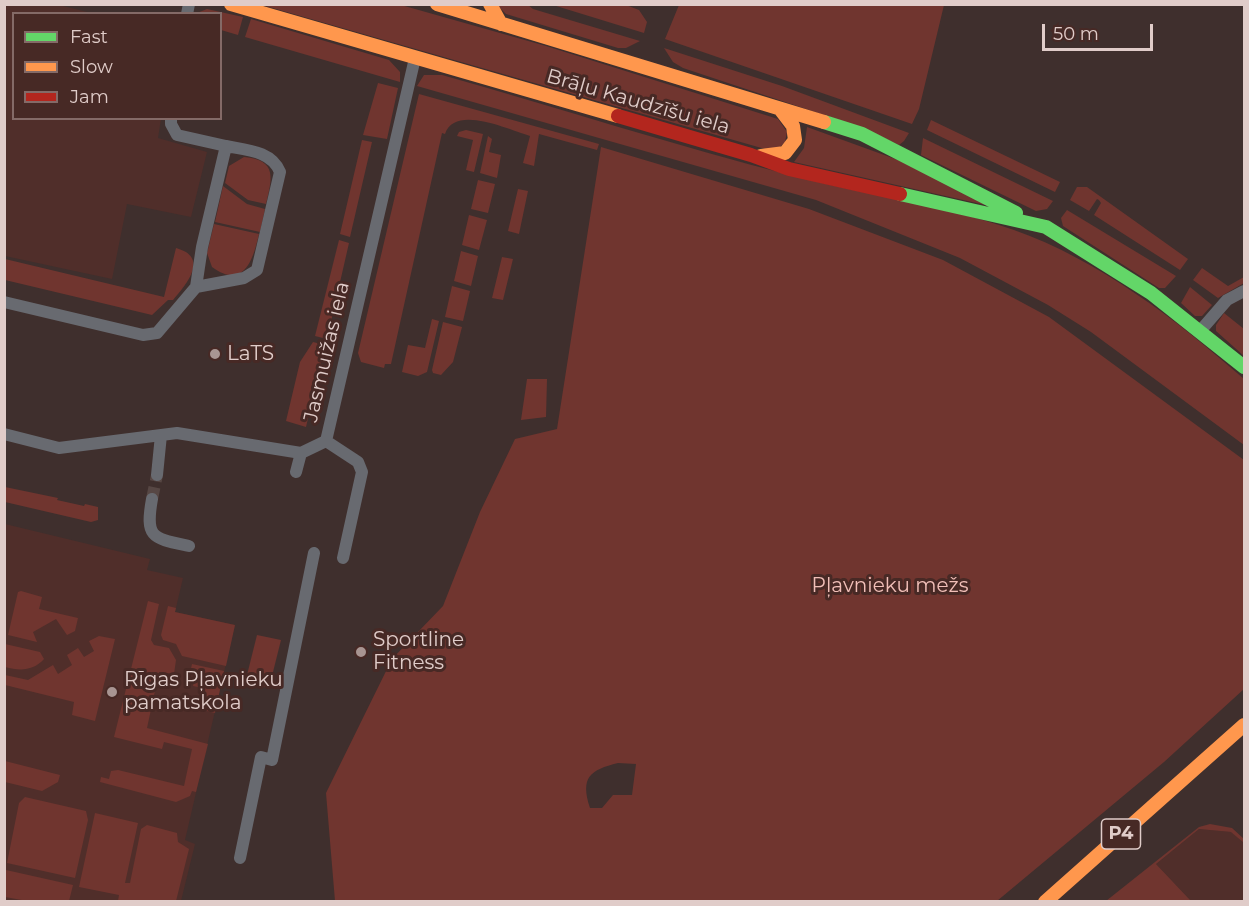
<!DOCTYPE html>
<html>
<head>
<meta charset="utf-8">
<style>
	body { margin:0 }
	#map { position:relative; width:1249px; height:906px; overflow:hidden; background:#3f2f2d; font-family:Montserrat,sans-serif }
	canvas { display:block }
	.frame { position:absolute; inset:0; border:6px solid #e0ccc9; pointer-events:none }
	.legend { position:absolute; left:12px; top:12px; width:210px; height:108px; box-sizing:border-box; background:#472925; border:2px solid #846a67; margin:0; padding:8px 10px; list-style:none; font-size:18px; color:#e0ccc9 }
	.legend li { display:flex; align-items:center; gap:12px; height:30px }
	.legend b { width:30px; border:2px solid #846a67 }
	.scale { position:absolute; left:1042px; top:24px; width:111px; height:27px; box-sizing:border-box; border:3px solid #e0ccc9; border-top:0; padding-left:8px; font-size:18px; line-height:21px; white-space:nowrap; color:#e0ccc9; -webkit-text-stroke:4px #472925; paint-order:stroke }
</style>
</head>
<body>
<div id="map">
<canvas width="1249" height="906"></canvas>
<div class="frame"></div>
<ul class="legend">
<li><b style="height:8px;background:#63d668"></b>Fast</li>
<li><b style="height:8px;background:#ff974d"></b>Slow</li>
<li><b style="height:8px;background:#b3261e"></b>Jam</li>
</ul>
<div class="scale">50 m</div>
</div>
<script>
const g = document.querySelector('canvas').getContext('2d');
g.lineJoin = 'round';
function fillPath(path, color) { g.fillStyle = color; g.fill(path, 'evenodd'); }
function trace(path, color, width, dash) { g.strokeStyle = color; g.lineWidth = width; g.lineCap = dash ? 'butt' : 'round'; g.setLineDash(dash || []); g.stroke(path); }
function drawText(font, color, halo, rows, align = 'center') {
  g.font = font + ' Montserrat,sans-serif'; g.lineWidth = 6; g.setLineDash([]); g.textBaseline = 'middle'; g.strokeStyle = halo; g.fillStyle = color; for (const [text, x, y, turn = 0] of rows) {
    g.save(); g.translate(x, y); g.rotate((+turn || 0) * Math.PI / 180); g.textAlign = isNaN(turn) ? turn : align; if (halo) g.strokeText(text, 0, 0); g.fillText(text, 0, 0); g.restore();
  }
}
fillPath(new Path2D(`
	M 5,4 L 59,5 L 91,13 L 14,14 L 14,118 L 161,119 L 158,138 L 207,152 L 191,217 L 127,204 L 112,279 L 5,256 Z
	M 5,524 L 150,559 L 147,570 L 183,578 L 175,612 L 235,625 L 185,840 L 195,844 L 181,901 L 5,902 Z
	M 1199,829 L 1232,832 L 1244,843 L 1244,901 L 1191,901 L 1156,864 Z`), '#502e2a');
fillPath(new Path2D(`
	M 262,5 L 401,5 L 546,46 L 778,119 L 787,132 L 785,142 L 777,150 L 765,149 Z
	M 497,5 L 528,5 L 533,9 L 640,41 L 626,48 L 618,48 L 506,14 Z
	M 553,5 L 626,5 L 639,10 L 647,22 L 644,33 Z
	M 679,5 L 679,4 L 944,5 L 919,109 L 912,124 L 665,39 Z
	M 207,9 L 243,17 L 238,35 L 221,30 L 220,14 L 197,13 Z
	M 251,19 L 389,60 L 400,72 L 400,82 L 245,37 Z
	M 664,48 L 782,86 L 909,133 L 904,141 L 899,145 L 863,128 L 683,68 L 673,62 Z
	M 424,75 L 442,75 C 559,108 676,146 794,176 C 867,195 943,205 1014,230 C 1099,260 1177,320 1244,379 L 1244,445 L 1091,332 L 1048,305 L 960,258 L 816,200 L 417,86 Z
	M 378,83 L 398,88 L 387,139 L 363,135 Z
	M 419,94 L 599,144 L 597,150 L 539,134 L 534,166 L 523,163 L 530,136 C 509,130 455,104 445,134 L 442,133 L 391,364 L 385,364 L 384,368 L 361,362 L 358,353 Z
	M 931,120 L 1060,182 L 1055,192 L 927,130 Z
	M 807,127 L 898,160 L 999,208 L 794,162 L 804,148 Z
	M 466,130 L 483,134 L 474,172 L 466,170 L 473,140 L 457,136 L 459,132 Z
	M 488,136 L 492,139 L 489,152 L 501,155 L 497,178 L 480,173 Z
	M 923,138 L 1053,201 L 1047,209 L 1036,211 L 921,155 Z
	M 362,140 L 372,142 L 350,237 L 340,234 Z
	M 601,147 L 809,209 L 943,260 L 1049,317 L 1244,460 L 1244,689 L 1164,762 L 997,901 L 335,901 L 326,793 L 392,659 L 443,606 L 480,512 L 515,439 L 557,429 ZM 618,763 L 636,764 L 632,795 L 613,795 L 602,808 L 590,808 C 580,777 590,770 618,763 Z
	M 244,157 C 278,160 272,179 266,204 L 248,200 L 225,183 L 229,166 Z
	M 478,180 L 495,184 L 488,213 L 471,209 Z
	M 223,186 L 247,204 L 265,209 L 260,232 L 215,222 Z
	M 1077,187 L 1087,187 L 1188,259 L 1180,270 L 1094,215 L 1101,203 L 1099,200 L 1097,199 L 1089,211 L 1070,200 Z
	M 518,189 L 528,191 L 519,234 L 508,231 Z
	M 1067,210 L 1176,276 L 1165,288 L 1159,288 L 1063,226 L 1061,218 Z
	M 469,215 L 487,220 L 479,250 L 462,245 Z
	M 214,224 L 259,234 C 253,260 244,290 212,267 L 207,253 Z
	M 339,240 L 349,243 L 327,339 L 315,336 Z
	M 176,248 C 209,257 188,283 173,300 L 168,300 L 152,315 L 5,280 L 5,259 L 164,297 Z
	M 461,251 L 478,256 L 471,286 L 454,281 Z
	M 502,257 L 513,259 L 503,300 L 492,298 Z
	M 1202,268 L 1228,286 L 1244,277 L 1244,283 L 1218,298 L 1193,280 Z
	M 452,286 L 470,291 L 463,321 L 445,317 Z
	M 1190,287 L 1212,305 L 1202,316 L 1195,316 L 1181,303 Z
	M 1224,313 L 1244,329 L 1244,356 L 1216,331 L 1216,325 Z
	M 432,319 L 439,321 L 427,372 L 418,376 L 402,372 L 408,345 L 425,348 Z
	M 443,322 L 462,327 L 453,362 L 441,375 L 433,373 L 432,370 Z
	M 313,342 L 325,345 L 306,427 L 286,421 L 300,362 Z
	M 527,379 L 547,379 L 546,417 L 521,420 Z
	M 5,487 L 58,498 L 57,500 L 84,506 L 85,504 L 98,507 L 98,520 L 91,522 L 5,502 Z
	M 21,591 L 42,597 L 39,609 L 78,618 L 75,631 L 67,635 L 56,619 L 33,632 L 37,642 L 8,635 L 18,592 Z
	M 148,601 L 159,604 L 151,640 L 154,645 L 169,648 L 176,660 L 174,674 L 159,672 L 147,728 L 208,744 L 196,792 L 192,791 L 190,796 L 176,802 L 100,782 L 101,777 L 109,779 L 111,771 L 118,770 L 184,786 L 192,749 L 164,742 L 162,749 L 114,737 Z
	M 168,606 L 176,608 L 175,612 L 235,625 L 226,666 L 182,656 L 176,644 L 163,640 L 161,635 Z
	M 257,635 L 281,640 L 269,688 L 245,683 Z
	M 99,636 L 115,639 L 95,721 L 72,715 L 74,702 L 5,685 L 5,675 L 28,680 L 53,665 L 58,674 L 72,665 L 67,655 L 78,648 L 84,657 L 94,651 L 89,641 Z
	M 5,644 L 40,652 L 44,659 C 33,671 20,671 5,667 Z
	M 192,664 L 224,671 L 215,713 L 207,711 L 209,701 L 200,699 L 203,688 L 193,686 L 196,674 L 190,673 Z
	M 5,761 L 60,775 L 58,782 L 42,791 L 5,782 Z
	M 25,797 L 86,811 L 88,820 L 75,878 L 7,863 L 19,803 Z
	M 95,813 L 138,823 L 125,883 L 130,883 L 141,829 L 147,825 L 177,833 L 178,842 L 189,849 L 176,901 L 118,901 L 119,895 L 79,887 Z
	M 1210,824 L 1232,828 L 1244,839 L 1244,843 L 1231,832 L 1199,829 L 1156,864 L 1191,901 L 1106,901 L 1199,827 Z
	M 6,870 L 73,885 L 69,901 L 27,901 L 5,897 Z`), '#70352f');
trace(new Path2D(`
	M 152,499 L 157,475`), '#574744', 12, [12, 6]);
trace(new Path2D(`
	M 187,14 L 189,4
	M 171,118 L 171,124 L 177,135 L 226,146
	M 4,302 L 143,335 L 157,333 L 196,287 L 202,247 L 226,146 C 247,150 272,151 280,172 L 257,270 L 244,278 L 196,287
	M 1201,330 L 1227,300 L 1244,291
	M 4,434 L 59,448 L 177,433 L 301,453 L 326,441 L 415,58
	M 326,441 L 358,462 L 362,472 L 343,558
	M 296,472 L 301,453
	M 157,475 L 161,435
	M 152,499 C 145,538 152,538 189,546
	M 240,858 L 261,757 L 272,760 L 314,553`), '#686a70', 12);
trace(new Path2D(`
	M 824,122 L 862,134 L 1016,213
	M 900,194 L 1046,227 L 1151,293 L 1244,367`), '#63d668', 14);
trace(new Path2D(`
	M 231,4 L 618,116
	M 437,4 L 824,122
	M 490,4 L 501,24
	M 761,156 L 785,153 L 795,140 L 793,126 L 780,109
	M 1045,902 L 1244,725`), '#ff974d', 14);
trace(new Path2D(`
	M 618,116 L 751,155 L 789,169 L 900,194`), '#b3261e', 14);
for (const [x, y, r, color] of [
	[215,354,6,"#a89592"],
	[361,652,6,"#a89592"],
	[112,692,6,"#a89592"]
]) { const dot = new Path2D(); dot.arc(x, y, r, 0, 2 * Math.PI); g.fillStyle = color; g.fill(dot); trace(dot, '#472925', 2); }
for (const [x, y, w] of [
	[1121,834,39]
]) { const box = new Path2D(); box.roundRect(x - w / 2, y - 15, w, 30, 4.5); g.fillStyle = '#472925'; g.fill(box); trace(box, '#e0ccc9', 1.5); }
drawText('bold 18px', '#e0ccc9', null, [
	["P4",1121,834]
]);
drawText('20px', '#e0ccc9', '#472925', [
	["Brāļu Kaudzīšu iela",638,102,16],
	["Jasmuižas iela",327,352,-77]
]);
drawText('20px', '#e0ccc9', '#472925', [
	["LaTS",227,354],
	["Sportline",373,640],
	["Fitness",373,663],
	["Rīgas Pļavnieku",124,680],
	["pamatskola",124,703]
], 'left');
drawText('20px', '#f1bfb8', '#472925', [
	["Pļavnieku mežs",890,586]
]);
</script>
</body>
</html>
